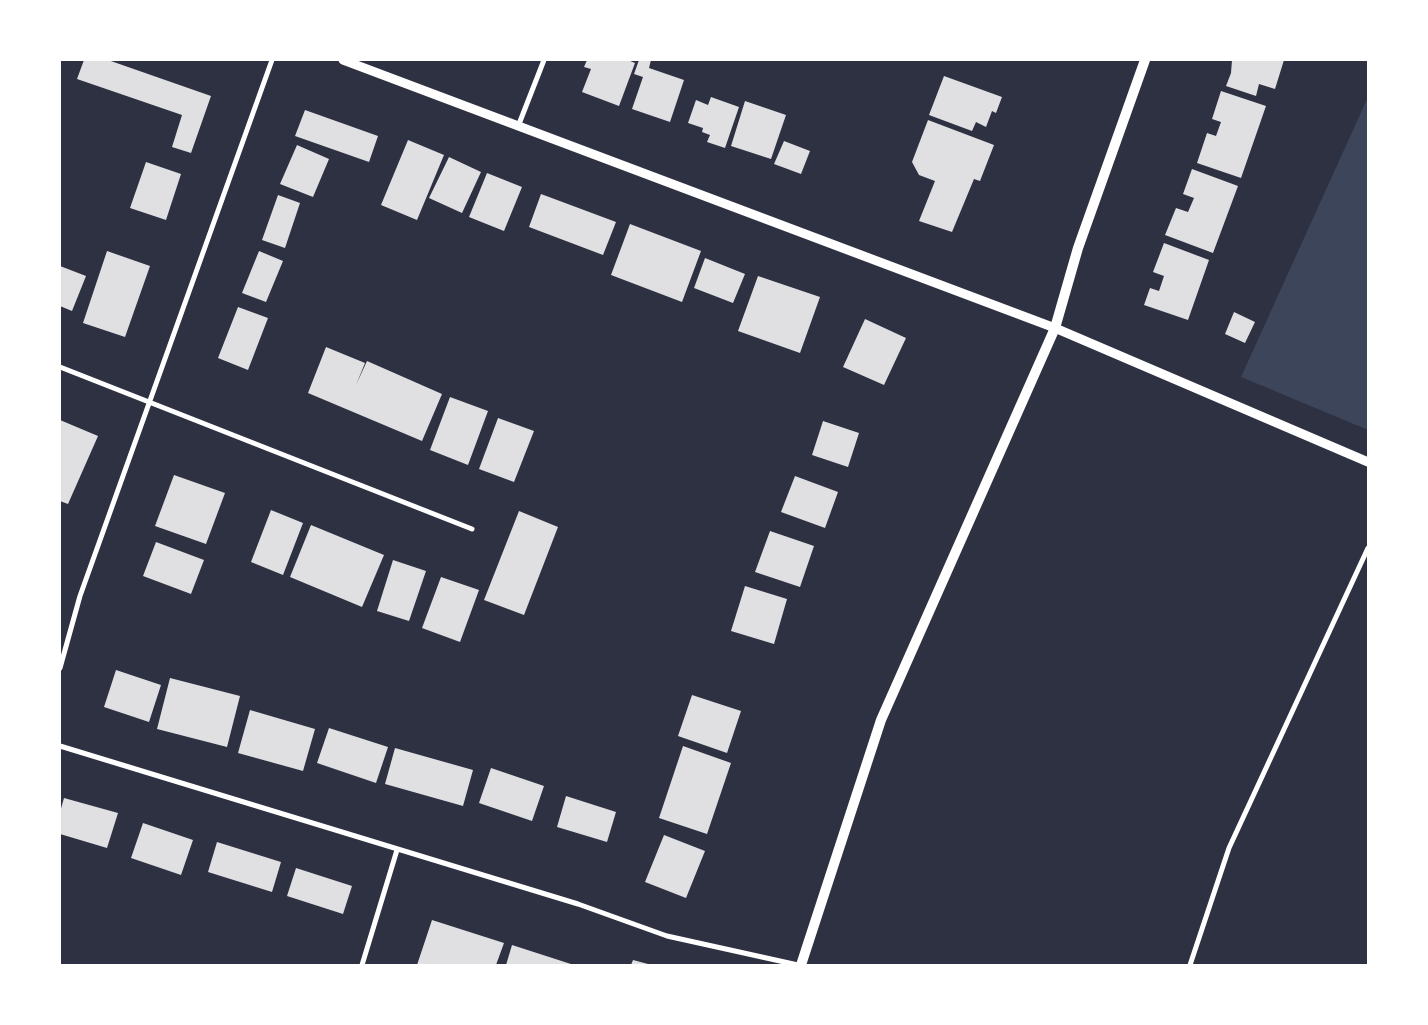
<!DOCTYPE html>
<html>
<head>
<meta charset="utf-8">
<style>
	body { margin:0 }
	#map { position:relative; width:1428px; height:1025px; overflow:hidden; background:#2d3142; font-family:Mulish,sans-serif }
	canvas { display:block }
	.frame { position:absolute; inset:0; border:61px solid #fff; pointer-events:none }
</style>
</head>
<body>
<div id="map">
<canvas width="1428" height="1025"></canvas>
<div class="frame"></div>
</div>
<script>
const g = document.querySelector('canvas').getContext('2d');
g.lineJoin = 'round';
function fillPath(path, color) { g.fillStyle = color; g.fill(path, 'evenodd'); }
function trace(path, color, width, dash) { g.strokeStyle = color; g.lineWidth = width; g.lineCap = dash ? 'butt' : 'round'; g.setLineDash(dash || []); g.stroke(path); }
fillPath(new Path2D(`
	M 1368,97 L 1368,430 L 1241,377 Z`), '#3c4559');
fillPath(new Path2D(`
	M 84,60 L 108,60 L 211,96 L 191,153 L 172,147 L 182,115 L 77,79 Z
	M 587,60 L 628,60 L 635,63 L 619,106 L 582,92 L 591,69 L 584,67 Z
	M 639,60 L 651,60 L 649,68 L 684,80 L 670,122 L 632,109 L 643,77 L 634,74 Z
	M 1284,60 L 1275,89 L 1259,84 L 1256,96 L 1226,86 L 1231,73 L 1232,60 Z
	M 944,76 L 1002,97 L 996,113 L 992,111 L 986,127 L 976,122 L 972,131 L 929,115 Z
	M 1221,91 L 1266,106 L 1241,178 L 1197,163 L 1207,133 L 1216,136 L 1221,122 L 1212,119 Z
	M 711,97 L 739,107 L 725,148 L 707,142 L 710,135 L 702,132 L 703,128 L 688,123 L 696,100 L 708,105 Z
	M 745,101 L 786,115 L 771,159 L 731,146 Z
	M 305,110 L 378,136 L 369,162 L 295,136 Z
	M 928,120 L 994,145 L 980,181 L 974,179 L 952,232 L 919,221 L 935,181 L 919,175 L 912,162 Z
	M 408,140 L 444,155 L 417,220 L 381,205 Z
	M 784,141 L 810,151 L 801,174 L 774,164 Z
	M 297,145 L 329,159 L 313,197 L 280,184 Z
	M 449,157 L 481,172 L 462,213 L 429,198 Z
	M 146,162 L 181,174 L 166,220 L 130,208 Z
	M 1192,169 L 1238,186 L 1213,253 L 1165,235 L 1176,208 L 1188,212 L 1194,198 L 1183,194 Z
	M 487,173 L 522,187 L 504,231 L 469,217 Z
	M 541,194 L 616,222 L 603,255 L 529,227 Z
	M 278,195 L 300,203 L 285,248 L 262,240 Z
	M 630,224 L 701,251 L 682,302 L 611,275 Z
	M 1164,243 L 1209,260 L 1188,320 L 1144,305 L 1150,288 L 1159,291 L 1164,276 L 1153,272 Z
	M 107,251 L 150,266 L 125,337 L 83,323 Z
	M 259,251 L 283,261 L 266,302 L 242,293 Z
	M 705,258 L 745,274 L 733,303 L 694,288 Z
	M 60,266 L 86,276 L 72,311 L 60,306 Z
	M 758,276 L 820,297 L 800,353 L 738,331 Z
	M 238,307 L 268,318 L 248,370 L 218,358 Z
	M 1234,312 L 1255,322 L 1245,343 L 1225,334 Z
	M 865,319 L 906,338 L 884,385 L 843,367 Z
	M 326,347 L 365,363 L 356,385 L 367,361 L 442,394 L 422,441 L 308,393 Z
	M 450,397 L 488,411 L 468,465 L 430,450 Z
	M 498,418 L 534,431 L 514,482 L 479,469 Z
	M 60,420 L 98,436 L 68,504 L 60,501 Z
	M 823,421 L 859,433 L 848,467 L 812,455 Z
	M 174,475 L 225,493 L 206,544 L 155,526 Z
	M 795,476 L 838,492 L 825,528 L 781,512 Z
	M 271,510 L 303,523 L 283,575 L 251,562 Z
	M 519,511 L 558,527 L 524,615 L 484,600 Z
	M 311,525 L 384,555 L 362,607 L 290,577 Z
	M 770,531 L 814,546 L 800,587 L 755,572 Z
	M 156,542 L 204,560 L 191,594 L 143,576 Z
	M 393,560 L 426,571 L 409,621 L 377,611 Z
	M 441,577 L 479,590 L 460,642 L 422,628 Z
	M 745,586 L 787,599 L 774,644 L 731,631 Z
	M 116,670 L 161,685 L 149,722 L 104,707 Z
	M 170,678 L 240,696 L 227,747 L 157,729 Z
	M 692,695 L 741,711 L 727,753 L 678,736 Z
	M 250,710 L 315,729 L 303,771 L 238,753 Z
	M 329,728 L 388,747 L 376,783 L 317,763 Z
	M 683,746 L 731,763 L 707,834 L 659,818 Z
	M 395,748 L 473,770 L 463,806 L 385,784 Z
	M 491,768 L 544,786 L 532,821 L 479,803 Z
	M 566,796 L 616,812 L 607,842 L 557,827 Z
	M 64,798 L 118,813 L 107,848 L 60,834 L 60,812 Z
	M 143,823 L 193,840 L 181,875 L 131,858 Z
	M 664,835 L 705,851 L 686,898 L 645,882 Z
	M 217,842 L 281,862 L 272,892 L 208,872 Z
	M 296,868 L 352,886 L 343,914 L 287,896 Z
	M 432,920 L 504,943 L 496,965 L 417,965 Z
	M 512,945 L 574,965 L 506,965 Z
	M 633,960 L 648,964 L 648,965 L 631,965 Z`), '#e0e0e3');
trace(new Path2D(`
	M 519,124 L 544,60
	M 60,367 L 472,529
	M 60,668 L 80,596 L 272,60
	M 60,746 L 578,904 L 667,936 L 798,965
	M 362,965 L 397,850
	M 1190,965 L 1229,848 L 1368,548`), '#fff', 5);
trace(new Path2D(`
	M 343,60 L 1055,328 L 1368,462`), '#fff', 9);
trace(new Path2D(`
	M 801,965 L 881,720 L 1055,328 L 1078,248 L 1145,60`), '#fff', 10);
</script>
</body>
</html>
